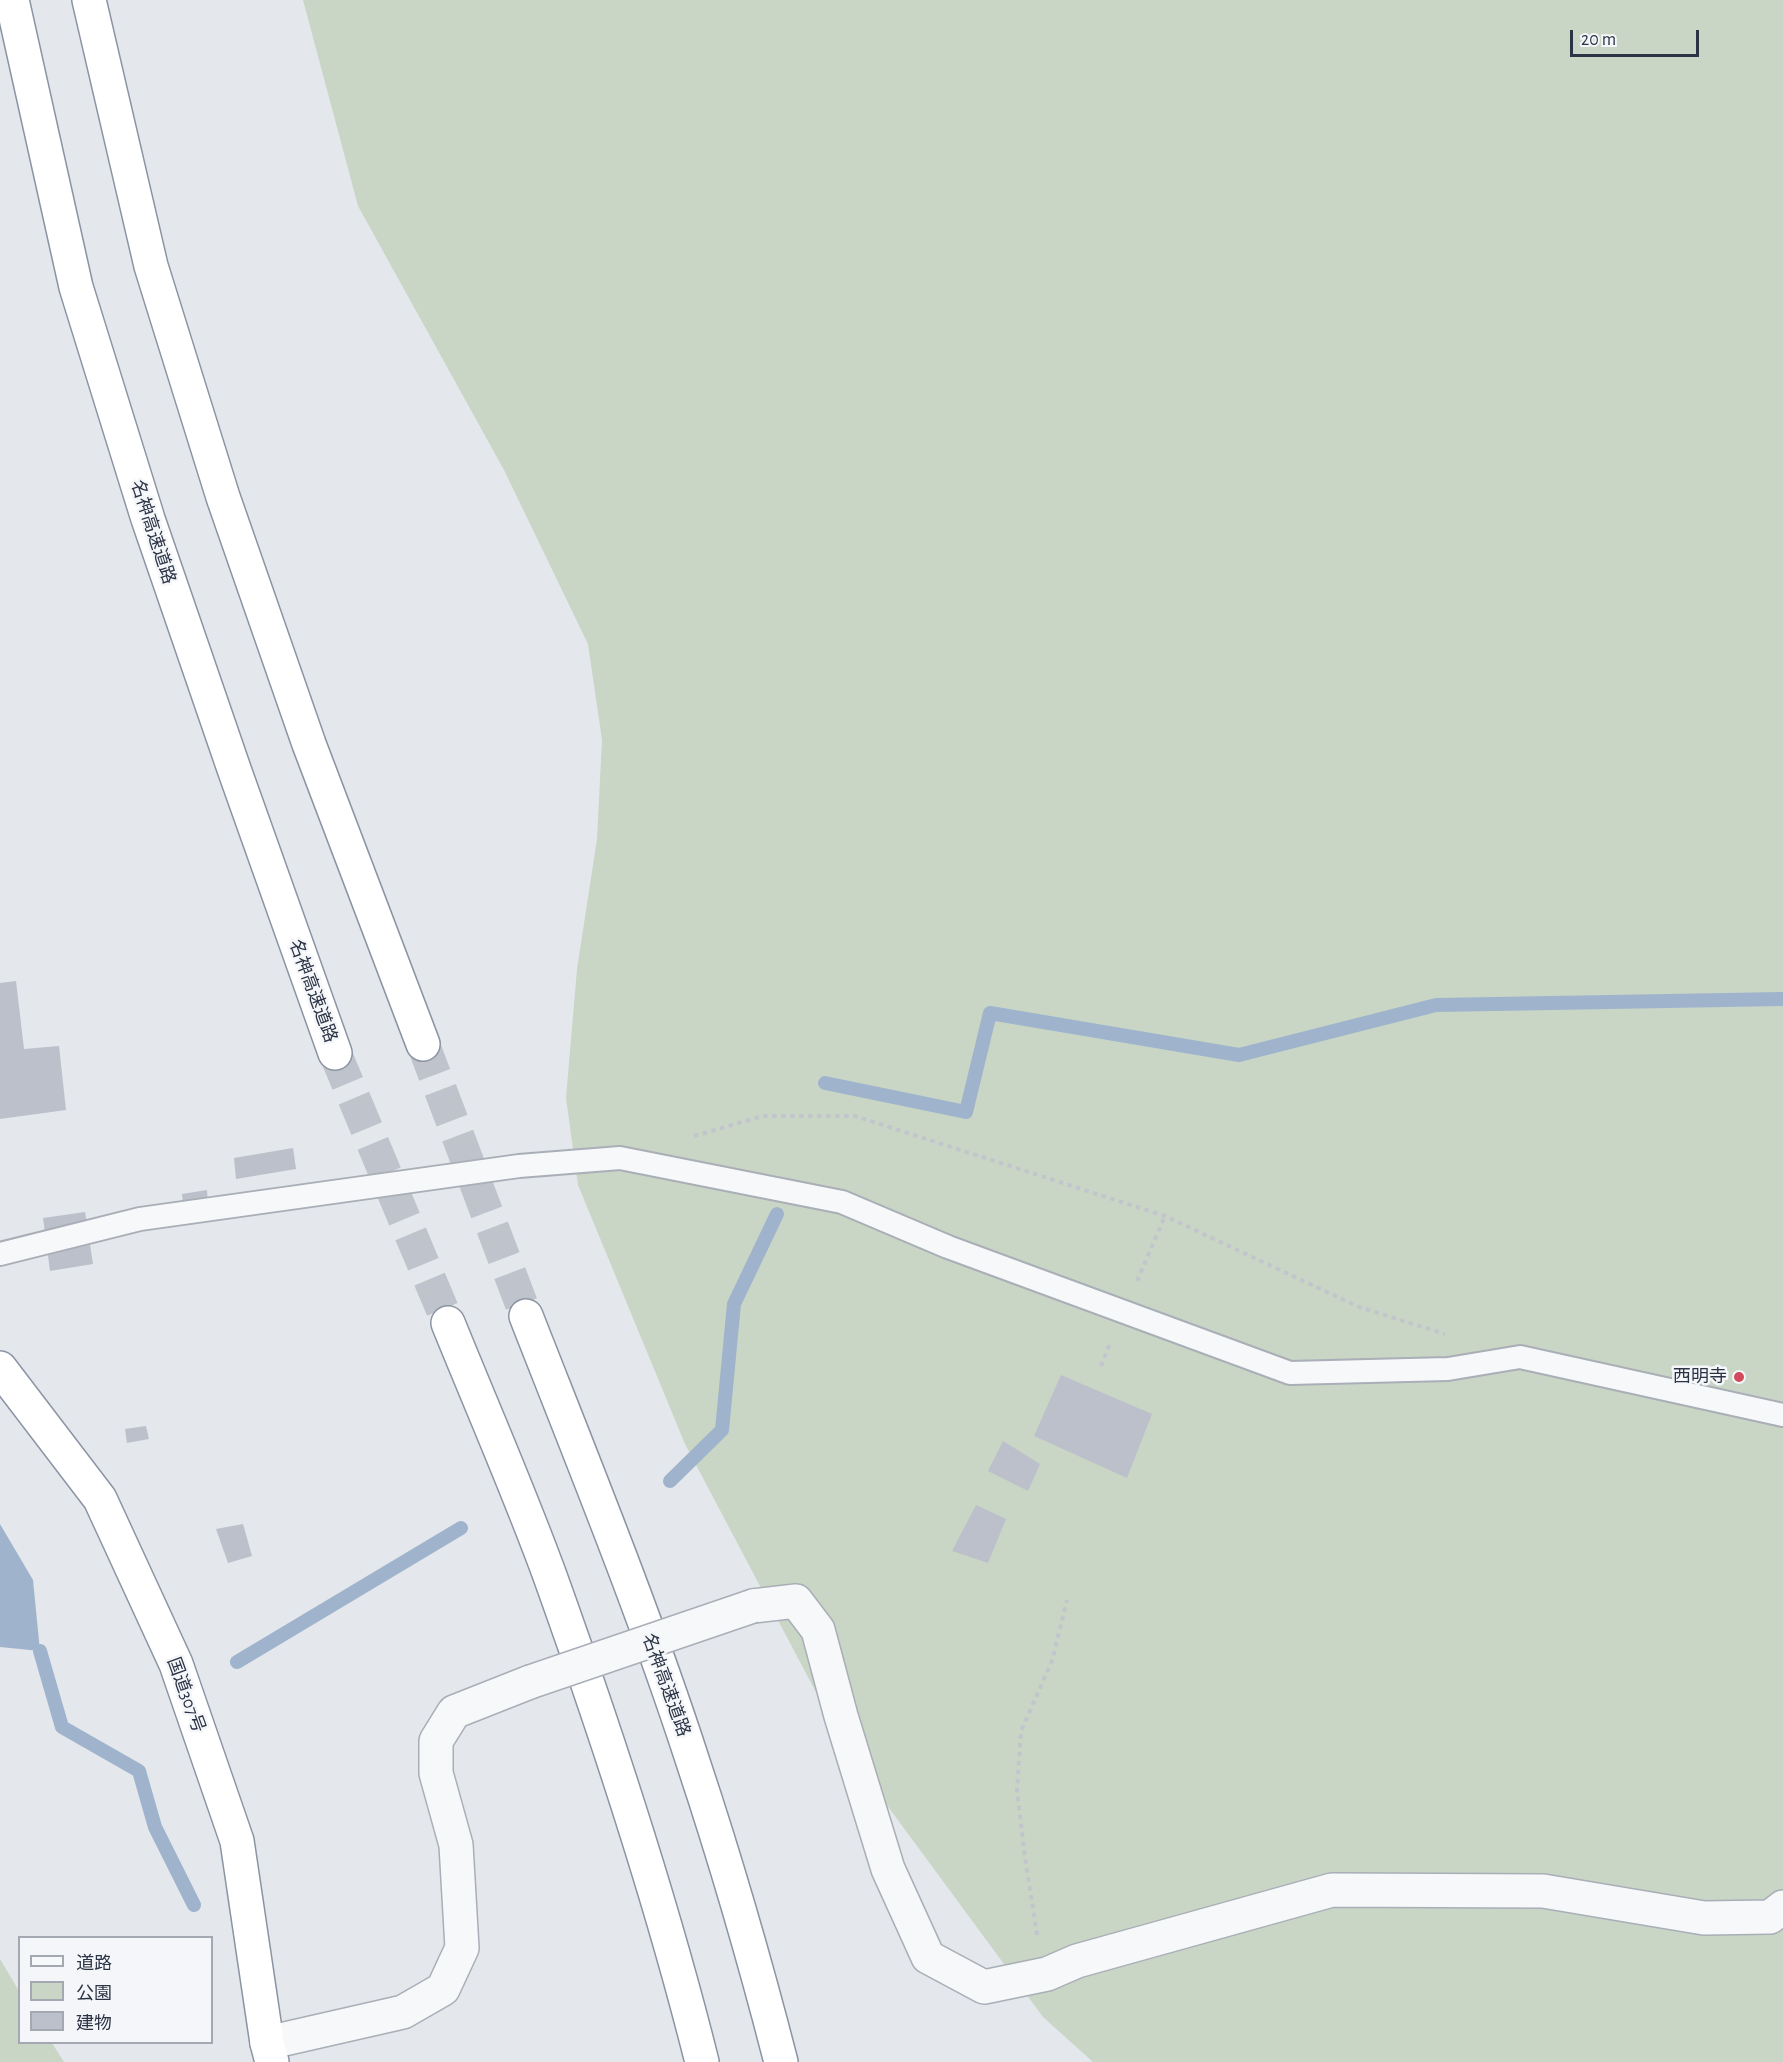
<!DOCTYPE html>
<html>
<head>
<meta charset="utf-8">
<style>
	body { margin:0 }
	#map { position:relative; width:1783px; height:2062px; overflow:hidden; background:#e4e7ec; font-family:"Alegreya Sans","Noto Sans JP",sans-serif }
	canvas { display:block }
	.legend { position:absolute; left:18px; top:1936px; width:195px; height:108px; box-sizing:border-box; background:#f4f6f9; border:2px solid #a4a8b1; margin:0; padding:8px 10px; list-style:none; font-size:18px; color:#2b3445 }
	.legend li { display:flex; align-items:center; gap:12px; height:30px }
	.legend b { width:30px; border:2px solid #a4a8b1 }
	.scale { position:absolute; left:1570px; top:30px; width:129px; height:27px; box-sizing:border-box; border:3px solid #2b3445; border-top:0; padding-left:8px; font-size:18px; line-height:21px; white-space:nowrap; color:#2b3445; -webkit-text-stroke:4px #f4f6f9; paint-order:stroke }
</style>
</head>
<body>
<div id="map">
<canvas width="1783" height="2062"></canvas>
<ul class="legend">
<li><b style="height:8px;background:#f7f8fa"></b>道路</li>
<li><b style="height:16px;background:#c9d6c5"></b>公園</li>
<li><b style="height:16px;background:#bbc0ca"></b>建物</li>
</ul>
<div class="scale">20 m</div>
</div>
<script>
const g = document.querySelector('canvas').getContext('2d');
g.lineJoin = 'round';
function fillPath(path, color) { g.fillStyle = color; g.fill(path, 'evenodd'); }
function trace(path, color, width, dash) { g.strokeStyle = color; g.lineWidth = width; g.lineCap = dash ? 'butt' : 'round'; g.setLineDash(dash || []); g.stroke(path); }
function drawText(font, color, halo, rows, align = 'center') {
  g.font = font + ' "Alegreya Sans","Noto Sans JP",sans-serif'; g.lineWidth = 5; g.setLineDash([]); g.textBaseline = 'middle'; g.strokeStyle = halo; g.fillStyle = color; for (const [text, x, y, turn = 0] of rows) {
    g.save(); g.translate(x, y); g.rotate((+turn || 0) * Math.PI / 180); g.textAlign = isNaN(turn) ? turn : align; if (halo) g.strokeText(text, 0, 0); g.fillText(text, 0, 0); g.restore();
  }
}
fillPath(new Path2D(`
	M 303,0 L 1783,0 L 1783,2062 L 1093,2062 L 1043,2017 L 847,1751 L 685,1444 L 578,1185 L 566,1098 L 577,969 L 597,839 L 602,740 L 588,644 L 504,470 L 358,206 Z
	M 0,1959 L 19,1991 L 20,2042 L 52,2043 L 64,2062 L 0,2062 Z`), '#c9d6c5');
fillPath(new Path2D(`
	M 0,1524 L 33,1580 L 40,1651 L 0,1647 Z`), '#9fb4cc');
trace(new Path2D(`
	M 825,1083 L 966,1112 L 990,1013 L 1239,1055 L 1436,1005 L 1783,999
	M 670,1481 L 722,1430 L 734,1304 L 777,1214
	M 40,1651 L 62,1727 L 139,1771 L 155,1827 L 194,1905
	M 237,1662 L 461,1528`), '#9fb4cc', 14);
fillPath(new Path2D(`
	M 16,981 L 24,1049 L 59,1046 L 66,1110 L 0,1119 L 0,983 Z
	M 293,1148 L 296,1169 L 236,1179 L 234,1158 Z
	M 207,1190 L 209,1220 L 185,1225 L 182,1194 Z
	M 85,1212 L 93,1264 L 50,1271 L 43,1218 Z
	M 1061,1375 L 1152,1414 L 1127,1478 L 1034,1436 Z
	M 146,1426 L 149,1439 L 127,1443 L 125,1429 Z
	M 1003,1441 L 1040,1464 L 1028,1491 L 988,1471 Z
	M 976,1505 L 1006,1519 L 988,1563 L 952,1551 Z
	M 243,1524 L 252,1556 L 228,1563 L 216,1529 Z`), '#bbc0ca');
trace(new Path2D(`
	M 423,1044 L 526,1316
	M 335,1053 L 448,1323`), '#bfc3cb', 33, [33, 16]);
const lane = new Path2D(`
	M 0,1254 L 140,1219 L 519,1166 L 620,1158 L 842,1202 L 948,1247 L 1290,1373 L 1448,1369 L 1520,1357 L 1783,1415`);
const street = new Path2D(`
	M 753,1606 L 796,1601 L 818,1630 L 841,1716 L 888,1869 L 928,1957 L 984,1987 L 1047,1974 L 1077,1961 L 1332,1890 L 1543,1891 L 1704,1918 L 1770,1917 L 1783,1907
	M 267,2043 L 403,2012 L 443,1989 L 462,1948 L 456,1845 L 436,1773 L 436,1741 L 454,1712 L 530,1682`);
const highway = new Path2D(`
	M 12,0 L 76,287 L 148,519 L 234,769 L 335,1053
	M 89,0 L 151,266 L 223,497 L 309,744 L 423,1044
	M 526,1316 C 584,1464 644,1611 693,1762 C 726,1861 755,1961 781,2062
	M 448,1323 C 482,1407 519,1491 550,1576 C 607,1735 661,1898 702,2062
	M 0,1368 L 100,1499 L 176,1664 L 237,1841 L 267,2043 L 272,2062`);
trace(lane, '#a9aeb7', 26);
trace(street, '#a9aeb7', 36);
trace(highway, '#8b94a3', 36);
trace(new Path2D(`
	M 694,1136 L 763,1116 L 855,1116 L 1165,1216 L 1359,1307 L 1445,1334
	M 1137,1281 L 1165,1216
	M 1101,1366 L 1110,1343
	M 1037,1935 L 1025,1857 L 1017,1791 L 1021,1731 L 1052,1661 L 1067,1600`), '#c2c5cb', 4, [4.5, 4.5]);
trace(lane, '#f7f8fa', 22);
trace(street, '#f7f8fa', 33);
trace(highway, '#fff', 33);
const streetBridge = new Path2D(`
	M 530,1682 L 753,1606`);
trace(streetBridge, '#a9aeb7', 36, []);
trace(streetBridge, '#f7f8fa', 33);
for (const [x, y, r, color] of [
	[1739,1377,6,"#d1495b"]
]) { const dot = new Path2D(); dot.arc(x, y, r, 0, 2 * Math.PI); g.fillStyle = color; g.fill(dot); trace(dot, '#f4f6f9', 2); }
drawText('18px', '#2b3445', '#f4f6f9', [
	["名神高速道路",153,532,72],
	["名神高速道路",313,991,70],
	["名神高速道路",666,1685,70],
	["国道307号",186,1695,70]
]);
drawText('18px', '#2b3445', '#f4f6f9', [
	["西明寺",1727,1377]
], 'right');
</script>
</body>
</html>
